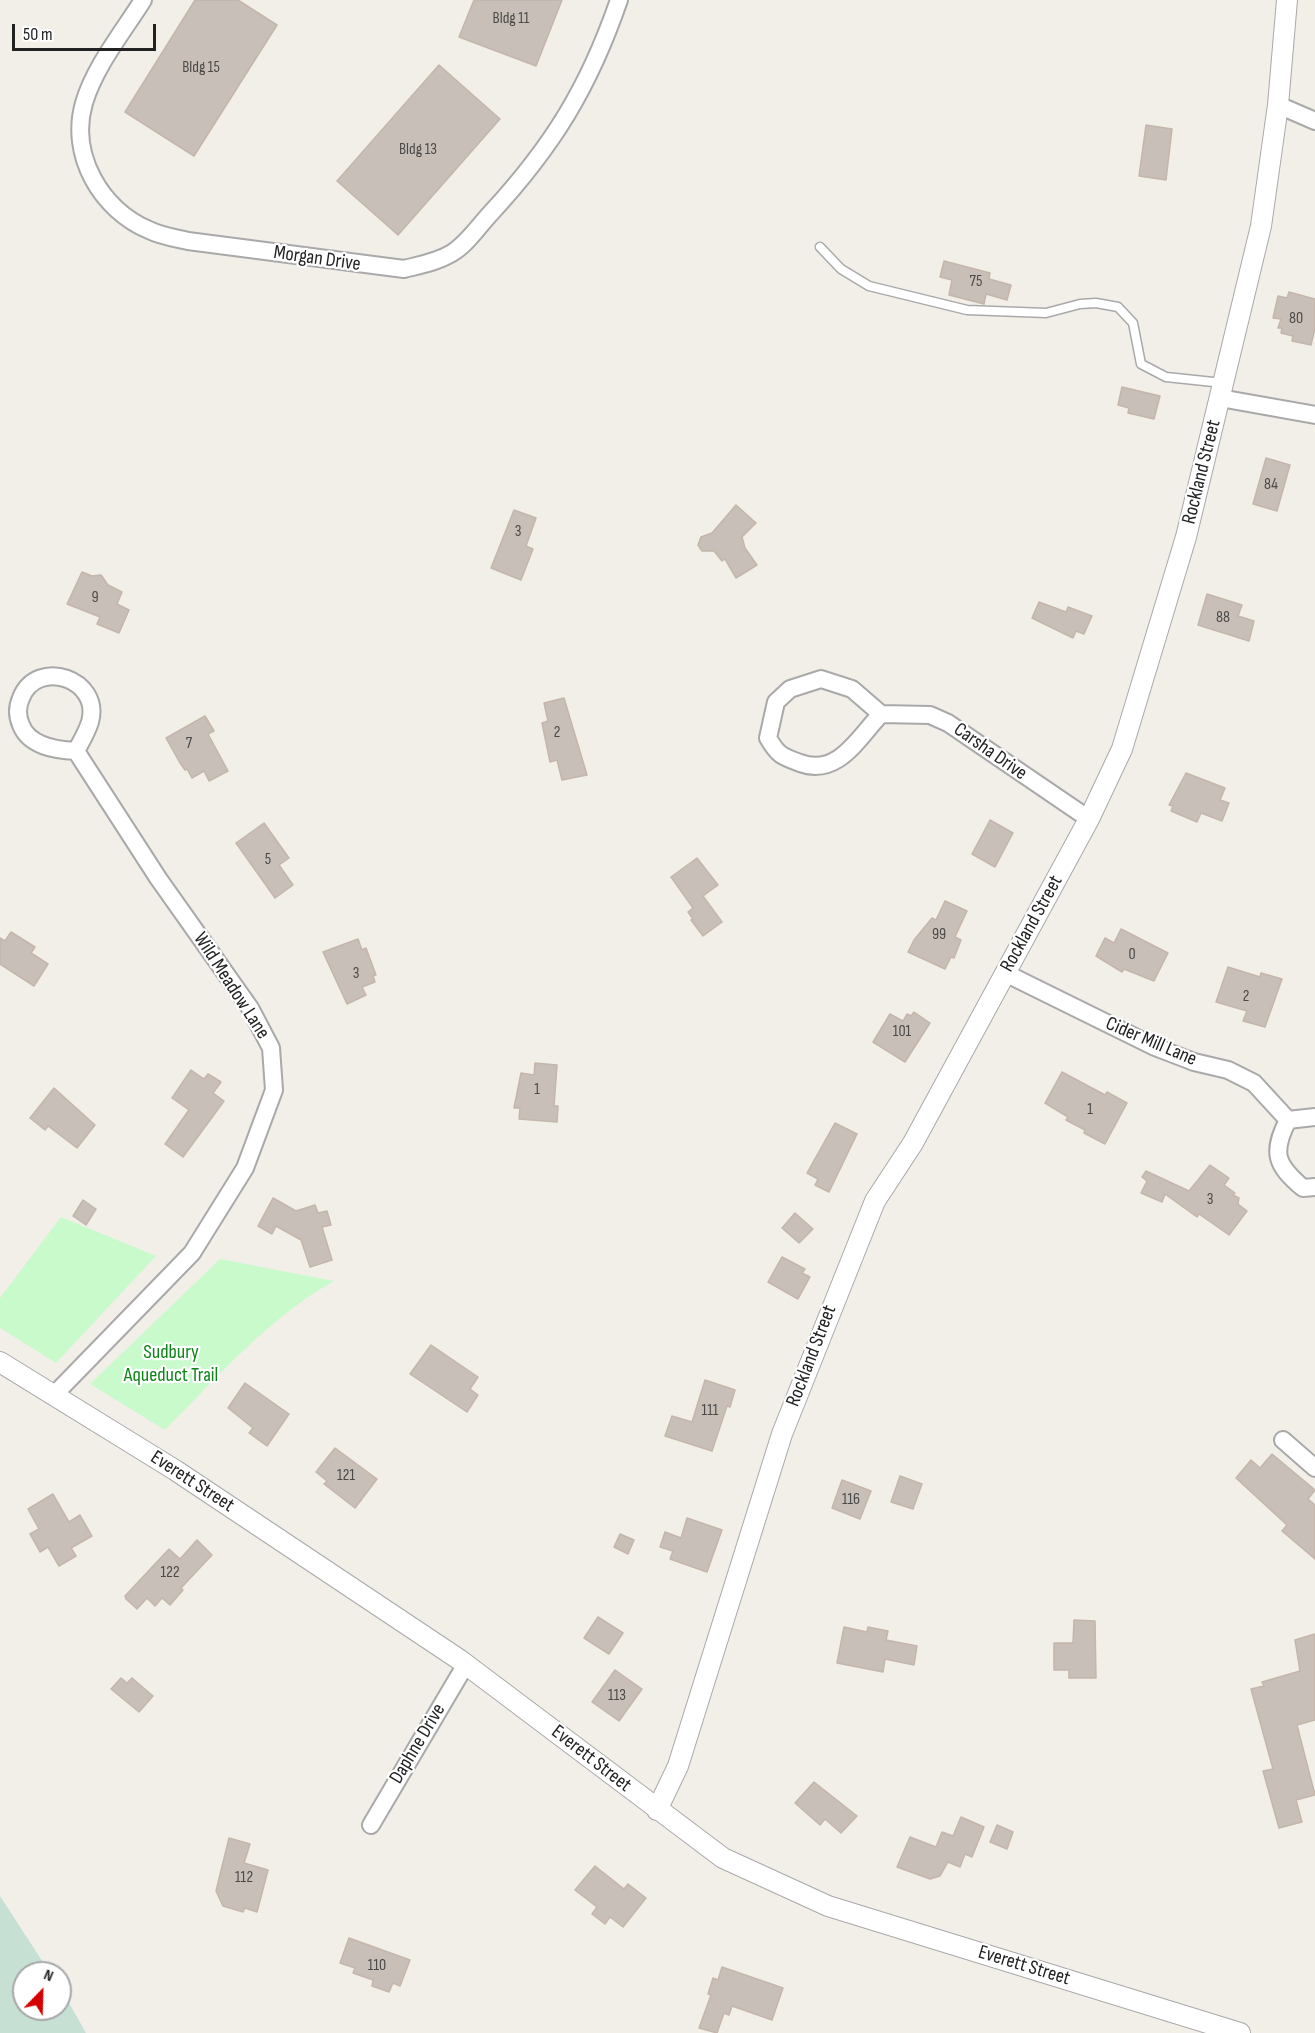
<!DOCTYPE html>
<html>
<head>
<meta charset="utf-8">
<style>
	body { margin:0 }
	#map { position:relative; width:1315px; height:2033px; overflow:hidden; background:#f2efe9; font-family:"Sofia Sans Condensed",sans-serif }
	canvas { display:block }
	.north { position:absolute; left:12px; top:1961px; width:60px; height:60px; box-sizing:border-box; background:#fff; border:2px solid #a7a7a7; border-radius:50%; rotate:23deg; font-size:16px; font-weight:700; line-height:24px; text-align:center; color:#222 }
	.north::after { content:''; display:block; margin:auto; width:21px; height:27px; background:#d40000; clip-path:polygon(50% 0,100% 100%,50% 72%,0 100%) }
	.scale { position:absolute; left:12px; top:24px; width:144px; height:27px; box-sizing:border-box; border:3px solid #222; border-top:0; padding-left:8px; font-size:18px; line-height:21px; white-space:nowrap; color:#222; -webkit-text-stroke:4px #fff; paint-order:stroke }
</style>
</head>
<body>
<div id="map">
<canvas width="1315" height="2033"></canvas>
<div class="north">N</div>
<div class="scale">50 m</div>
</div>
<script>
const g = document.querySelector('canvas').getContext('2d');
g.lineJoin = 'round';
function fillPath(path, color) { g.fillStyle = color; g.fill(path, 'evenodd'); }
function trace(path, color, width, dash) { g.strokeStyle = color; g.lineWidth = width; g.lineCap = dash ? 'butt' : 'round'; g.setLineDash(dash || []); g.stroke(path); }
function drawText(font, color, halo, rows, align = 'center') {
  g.font = font + ' "Sofia Sans Condensed",sans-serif'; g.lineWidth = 4.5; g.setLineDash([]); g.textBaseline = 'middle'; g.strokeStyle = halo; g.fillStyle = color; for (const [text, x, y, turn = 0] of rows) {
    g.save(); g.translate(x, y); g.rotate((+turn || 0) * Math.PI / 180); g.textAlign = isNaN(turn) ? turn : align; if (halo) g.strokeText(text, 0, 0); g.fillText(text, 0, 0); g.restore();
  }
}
fillPath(new Path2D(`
	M 0,1896 L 50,1973 L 24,1973 L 24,2009 L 60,2009 L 60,1987 L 86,2033 L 0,2033 Z`), '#c6e0d4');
fillPath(new Path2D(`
	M 61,1217 L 156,1256 L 56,1363 L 0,1328 L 0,1298 Z
	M 220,1259 L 334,1281 C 268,1318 218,1377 165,1430 L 90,1384 Z`), '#c8facc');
const building = new Path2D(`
	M 195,0 L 238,0 L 277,25 L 194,156 L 125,112 Z
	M 474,0 L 562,0 L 536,66 L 459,37 Z
	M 439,65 L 500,119 L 398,235 L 337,181 Z
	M 1146,125 L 1172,129 L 1166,180 L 1139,176 Z
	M 944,261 L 990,273 L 989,279 L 1011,285 L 1007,300 L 986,294 L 984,304 L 949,295 L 952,280 L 940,277 Z
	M 1289,292 L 1315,299 L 1315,328 L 1311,345 L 1292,341 L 1293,336 L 1281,333 L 1282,328 L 1278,328 L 1281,319 L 1273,318 L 1278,296 L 1287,298 Z
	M 1122,387 L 1160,396 L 1154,419 L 1128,413 L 1129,408 L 1118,405 Z
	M 1266,458 L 1290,465 L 1277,511 L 1253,504 Z
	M 736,505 L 756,523 L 742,537 L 745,548 L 757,565 L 736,578 L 725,559 L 722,561 L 714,551 L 702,551 L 698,545 L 701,537 L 712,533 Z
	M 514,510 L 536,518 L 526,546 L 533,549 L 521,580 L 491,568 Z
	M 82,572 L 92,576 L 101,575 L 108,585 L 122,592 L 117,604 L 129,610 L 119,633 L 97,624 L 100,617 L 67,604 Z
	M 1207,594 L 1242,605 L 1238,616 L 1254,621 L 1249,641 L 1198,625 Z
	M 1039,602 L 1066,612 L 1068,607 L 1092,616 L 1084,634 L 1076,631 L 1073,638 L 1032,618 Z
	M 564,698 L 587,775 L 562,780 L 557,760 L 550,762 L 542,723 L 548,721 L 544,703 Z
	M 205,716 L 214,731 L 208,734 L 228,771 L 209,781 L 204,771 L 192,778 L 187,769 L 185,770 L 180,763 L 166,738 Z
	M 1186,773 L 1225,788 L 1220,800 L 1229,803 L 1222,821 L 1201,813 L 1197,822 L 1171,811 L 1173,806 L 1169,805 Z
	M 990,820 L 1013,833 L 995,867 L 972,854 Z
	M 264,823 L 289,858 L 279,865 L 293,885 L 275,898 L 236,843 Z
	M 697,858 L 718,885 L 703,896 L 722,922 L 703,936 L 691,920 L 693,919 L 688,912 L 693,908 L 671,877 Z
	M 945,901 L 967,911 L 955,937 L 961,940 L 954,958 L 951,957 L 945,969 L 908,952 L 914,940 L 932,918 L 936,920 Z
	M 1121,929 L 1168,953 L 1154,981 L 1124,969 L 1122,972 L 1096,956 L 1105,938 L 1114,943 Z
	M 11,932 L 35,947 L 31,953 L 48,964 L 34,986 L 0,964 L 0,938 L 5,941 Z
	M 358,939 L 362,950 L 366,948 L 376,975 L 373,976 L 375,982 L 362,987 L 366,995 L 347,1004 L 323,952 Z
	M 1228,967 L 1260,977 L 1261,973 L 1282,979 L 1265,1027 L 1243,1021 L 1247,1011 L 1216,1002 Z
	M 914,1012 L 930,1023 L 905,1062 L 873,1042 L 890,1014 L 903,1021 L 907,1014 L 911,1016 Z
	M 535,1063 L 557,1065 L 554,1106 L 558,1106 L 557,1122 L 519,1119 L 520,1108 L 514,1108 L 521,1073 L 534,1075 Z
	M 191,1070 L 204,1079 L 208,1074 L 221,1082 L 213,1093 L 224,1101 L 183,1157 L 165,1144 L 189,1110 L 172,1098 Z
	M 1062,1072 L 1105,1095 L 1107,1092 L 1127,1103 L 1105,1144 L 1084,1133 L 1085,1130 L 1066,1120 L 1068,1117 L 1045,1103 Z
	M 54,1088 L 95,1125 L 77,1148 L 48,1126 L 45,1130 L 30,1118 Z
	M 835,1123 L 857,1134 L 829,1192 L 815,1185 L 818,1179 L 807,1173 Z
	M 1210,1165 L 1229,1178 L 1224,1185 L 1235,1193 L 1233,1195 L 1239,1198 L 1238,1204 L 1247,1211 L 1229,1235 L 1199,1214 L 1197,1217 L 1165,1194 L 1162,1202 L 1141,1193 L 1147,1181 L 1142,1177 L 1146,1171 L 1189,1191 Z
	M 273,1198 L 296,1211 L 315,1205 L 318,1213 L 327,1211 L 331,1225 L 322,1227 L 332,1260 L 310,1267 L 301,1240 L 276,1226 L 272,1234 L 258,1226 Z
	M 83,1200 L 96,1209 L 86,1225 L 73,1216 Z
	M 795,1213 L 813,1229 L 799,1243 L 782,1228 Z
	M 782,1257 L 805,1269 L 802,1273 L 810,1277 L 798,1299 L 768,1282 Z
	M 431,1345 L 478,1377 L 470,1389 L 478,1395 L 467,1412 L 410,1374 Z
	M 705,1380 L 735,1390 L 730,1407 L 727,1406 L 712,1451 L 665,1436 L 672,1416 L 692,1422 Z
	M 245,1383 L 289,1414 L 267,1446 L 249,1433 L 253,1428 L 228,1408 Z
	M 335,1448 L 377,1479 L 355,1508 L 324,1484 L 327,1481 L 316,1472 Z
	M 1272,1454 L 1315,1490 L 1308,1499 L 1315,1505 L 1315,1559 L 1282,1531 L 1287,1525 L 1236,1478 L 1251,1460 L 1260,1468 Z
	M 900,1476 L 922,1484 L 913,1509 L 891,1502 Z
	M 842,1480 L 871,1491 L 860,1519 L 832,1508 Z
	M 53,1494 L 69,1522 L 80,1515 L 92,1536 L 71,1548 L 76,1556 L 59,1566 L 48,1547 L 40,1552 L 30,1534 L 39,1529 L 28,1509 Z
	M 687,1518 L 722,1530 L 707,1572 L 670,1559 L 673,1551 L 660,1547 L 665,1532 L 681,1538 Z
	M 620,1534 L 634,1540 L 628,1554 L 614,1547 Z
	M 197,1540 L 212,1555 L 181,1588 L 183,1590 L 170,1605 L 162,1598 L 155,1606 L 147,1598 L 137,1609 L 126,1599 L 125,1596 L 169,1549 L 180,1559 Z
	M 598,1617 L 623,1633 L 609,1654 L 584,1638 Z
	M 1074,1620 L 1095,1621 L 1096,1678 L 1069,1678 L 1069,1670 L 1054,1670 L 1054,1643 L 1073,1643 Z
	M 844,1627 L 867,1632 L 868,1627 L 888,1631 L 886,1640 L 917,1646 L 914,1665 L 885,1659 L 883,1672 L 837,1663 Z
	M 1315,1634 L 1315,1720 L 1297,1725 L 1315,1795 L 1296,1800 L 1302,1822 L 1279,1828 L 1263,1771 L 1273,1769 L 1251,1689 L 1264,1686 L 1262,1682 L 1300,1671 L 1295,1640 Z
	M 615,1670 L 642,1689 L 619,1721 L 592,1702 Z
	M 121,1678 L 127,1683 L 132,1678 L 153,1696 L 139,1712 L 111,1689 Z
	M 814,1782 L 857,1816 L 841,1833 L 825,1819 L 820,1825 L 795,1803 Z
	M 961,1817 L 984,1827 L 972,1857 L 965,1854 L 960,1867 L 948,1862 L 940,1876 L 930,1879 L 897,1867 L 910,1837 L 936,1847 L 942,1832 L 953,1836 Z
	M 997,1825 L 1013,1832 L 1007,1849 L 990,1842 Z
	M 229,1838 L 250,1844 L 244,1863 L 268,1870 L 257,1912 L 245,1908 L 243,1912 L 223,1906 L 216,1891 Z
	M 595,1866 L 624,1889 L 628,1884 L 646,1898 L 623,1927 L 610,1917 L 605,1924 L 592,1914 L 597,1907 L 575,1890 Z
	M 349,1938 L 410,1960 L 400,1986 L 393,1983 L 389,1992 L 372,1986 L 373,1980 L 353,1973 L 355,1968 L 340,1963 Z
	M 722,1967 L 783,1988 L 772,2020 L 732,2006 L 729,2015 L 724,2013 L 717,2033 L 699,2028 L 711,1995 L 708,1994 L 713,1978 L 718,1980 Z`);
fillPath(building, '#c7bfb8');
trace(building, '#c4b6ab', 1.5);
const service = new Path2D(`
	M 820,247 L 841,269 L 869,286 L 967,310 L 1046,313 L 1080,304 L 1096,303 L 1118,307 L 1133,323 L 1141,364 L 1166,377 L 1223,383`);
const minor = new Path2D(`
	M 143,0 C 123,32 95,66 84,103 C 69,155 101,210 149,230 C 161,236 175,238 188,241 L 404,269 C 420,265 437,262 452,253 C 467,244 478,227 490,214 C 553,146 589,87 619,0
	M 1278,105 L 1315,121
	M 1220,398 L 1315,415
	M 881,714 L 852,689 L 821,679 L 790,689 L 776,702 L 768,738 C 778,755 781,756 800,763 C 838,777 858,738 881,714 L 930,715 L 948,723 L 1089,819
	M 1005,973 L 1155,1047 L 1194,1062 L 1228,1070 L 1254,1083 L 1288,1120
	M 1288,1120 C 1271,1153 1276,1165 1303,1188 L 1315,1187
	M 1288,1120 L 1315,1117
	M 54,1395 L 192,1253 L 245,1168 L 274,1090 L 271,1048 L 250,1008 L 158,878 L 76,751 C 81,742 87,732 90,722 C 102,679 37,657 21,698 C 17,707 17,716 21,725 C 29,746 55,750 76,751
	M 1283,1440 L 1315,1468
	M 371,1825 L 466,1664`);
const tertiary = new Path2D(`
	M 0,1362 L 175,1470 L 460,1660 L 723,1858 L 828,1906 L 1240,2033
	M 657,1810 L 678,1766 L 782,1434 L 875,1201 L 913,1143 L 1089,819 L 1122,749 L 1186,537 L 1261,226 L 1278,105 L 1287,0`);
trace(service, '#a9a9a9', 11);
trace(minor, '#a9a9a9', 20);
trace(tertiary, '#a9a9a9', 22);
trace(service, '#fff', 8);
trace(minor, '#fff', 16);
trace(tertiary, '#fff', 20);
drawText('16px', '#4b4948', null, [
	["Bldg 11",511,19],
	["Bldg 15",201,68],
	["Bldg 13",418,150],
	["75",976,282],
	["80",1296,319],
	["84",1271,485],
	["3",518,532],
	["9",95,598],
	["88",1223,618],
	["2",557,733],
	["7",189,744],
	["5",268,860],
	["99",939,935],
	["0",1132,955],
	["3",356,974],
	["2",1246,997],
	["101",902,1032],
	["1",537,1090],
	["1",1090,1110],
	["3",1210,1200],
	["111",710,1411],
	["121",346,1476],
	["116",851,1500],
	["122",170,1573],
	["113",617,1696],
	["112",244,1878],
	["110",377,1966]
]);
drawText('20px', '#222', '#fff', [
	["Morgan Drive",317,259,8],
	["Rockland Street",1202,472,-76],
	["Carsha Drive",990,752,35],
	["Rockland Street",1032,924,-61],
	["Wild Meadow Lane",231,986,57],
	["Cider Mill Lane",1151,1042,23],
	["Rockland Street",812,1356,-69],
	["Everett Street",192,1482,33],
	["Daphne Drive",418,1744,-59],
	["Everett Street",591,1759,38],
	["Everett Street",1024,1966,17]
]);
drawText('20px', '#0c8416', '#fff', [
	["Sudbury",171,1353],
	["Aqueduct Trail",171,1376]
]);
</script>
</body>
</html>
